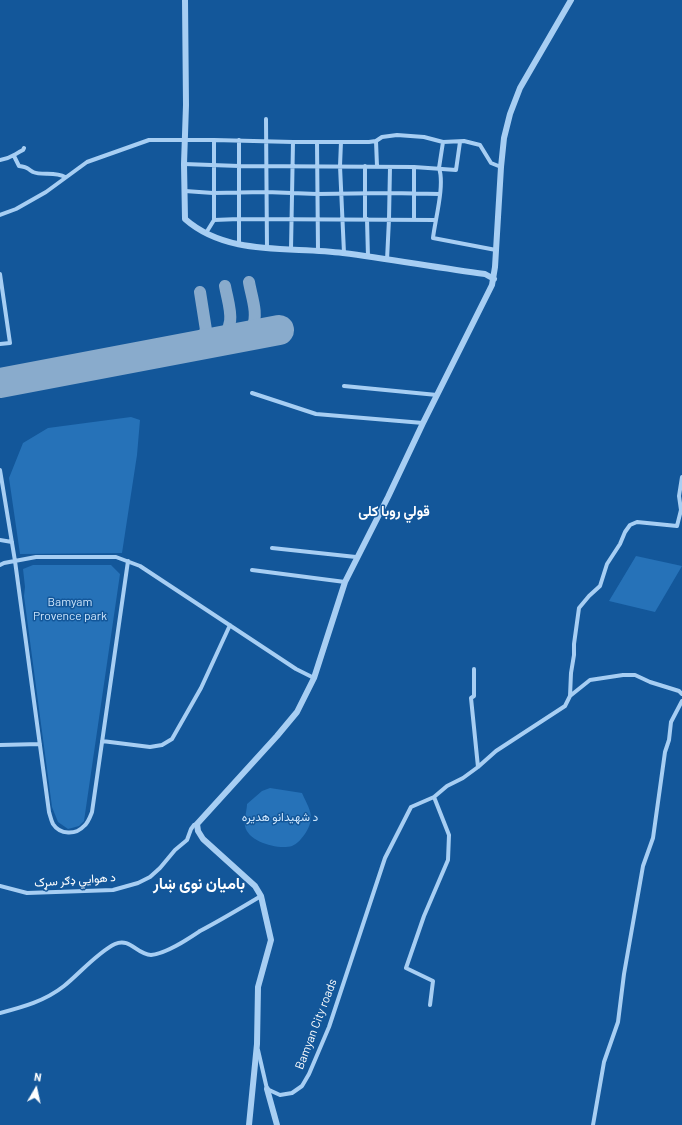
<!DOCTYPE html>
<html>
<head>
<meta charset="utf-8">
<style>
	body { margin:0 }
	#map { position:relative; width:682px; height:1125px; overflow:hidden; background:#13579a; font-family:Barlow,sans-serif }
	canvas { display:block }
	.north { position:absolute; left:16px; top:1069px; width:40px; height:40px; -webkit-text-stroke:3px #13579a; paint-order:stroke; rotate:9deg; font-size:11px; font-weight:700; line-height:16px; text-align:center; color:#fff }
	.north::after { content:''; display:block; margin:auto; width:14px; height:18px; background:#fff; clip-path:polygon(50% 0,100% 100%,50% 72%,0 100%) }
</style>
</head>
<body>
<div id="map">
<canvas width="682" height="1125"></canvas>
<div class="north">N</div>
</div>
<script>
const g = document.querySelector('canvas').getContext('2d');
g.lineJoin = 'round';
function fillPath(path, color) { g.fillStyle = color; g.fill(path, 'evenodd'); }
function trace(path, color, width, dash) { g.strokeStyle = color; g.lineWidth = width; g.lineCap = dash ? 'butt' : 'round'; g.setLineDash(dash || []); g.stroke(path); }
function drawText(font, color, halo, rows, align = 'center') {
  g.font = font + ' Barlow,Vazirmatn,sans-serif'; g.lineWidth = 3; g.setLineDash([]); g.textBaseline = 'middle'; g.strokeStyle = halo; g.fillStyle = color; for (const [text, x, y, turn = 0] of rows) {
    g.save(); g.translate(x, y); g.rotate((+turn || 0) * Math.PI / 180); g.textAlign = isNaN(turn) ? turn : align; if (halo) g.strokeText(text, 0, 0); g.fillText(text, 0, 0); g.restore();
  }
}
fillPath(new Path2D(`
	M 131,417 L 140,420 L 137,455 L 122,553 L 20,554 L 9,478 L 23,443 L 48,428 Z
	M 636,556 L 682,566 L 655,612 L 609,601 Z
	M 33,565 L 111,565 L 120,574 L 84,821 L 79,826 L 68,829 L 58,822 L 52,807 L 24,596 L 25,587 L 23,569 Z
	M 270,788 L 302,793 C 305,800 310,808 311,816 C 312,825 302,842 292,846 C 278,850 248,842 245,826 C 244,819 247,810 247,804 L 262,791 Z`), '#2672b8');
trace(new Path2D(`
	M 240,337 C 244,334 249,332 252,327 C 259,315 251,295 249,282
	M 217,342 C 238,326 229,308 225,286
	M 193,346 L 201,340 L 206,330 L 200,292`), '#89abcc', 12);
trace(new Path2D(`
	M 0,383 L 279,330`), '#89abcc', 30);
trace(new Path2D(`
	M 266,119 L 267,249
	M 239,140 L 239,245
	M 376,141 L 377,166
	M 317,142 L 318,250
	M 341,142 L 340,166 L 344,253
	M 443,142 L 439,168 C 445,185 435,220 433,238 L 496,250
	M 14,156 L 19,166 C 29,167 26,168 33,172 C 42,176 55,171 65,177
	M 0,160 C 12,158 13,155 23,150 L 24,148
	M 184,164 L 239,166 L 414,167 L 456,170 L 460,142
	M 185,191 L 213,193 L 266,192 L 317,194 L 389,193 L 440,194
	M 0,215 L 16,209 L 46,192 L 87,162 L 149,140 L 214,140 L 293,142 L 369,142 L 376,141 L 382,137 L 397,135 L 424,137 L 443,142 L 464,141 L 480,145 L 491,163 L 501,167
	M 365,219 L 365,166
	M 367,219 L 368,257
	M 414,219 L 414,167
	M 214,220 L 239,219 L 435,220
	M 206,233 L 214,220 L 214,140
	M 291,249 L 293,142
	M 387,260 L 389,219 L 390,167
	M 0,274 L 10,343 L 0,344
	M 344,386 L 437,395
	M 252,393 L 316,414 L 423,423
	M 0,470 L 15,561 L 49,812 C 50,815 51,820 53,824 C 60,835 76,835 84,826 C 88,823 90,817 92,812 L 128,561
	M 0,540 L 12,542
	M 272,548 L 356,557
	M 0,565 L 4,563 L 36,557 L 116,557 L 140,566 L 296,669 L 314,678
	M 252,570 L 345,582
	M 474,669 L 474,696 L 471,698 L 478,767
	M 570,696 L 590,680 L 623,675 L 635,675 L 650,682 L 679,691 L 682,694
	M 102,741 L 150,747 L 162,745 L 172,739 L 201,688 L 230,625
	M 0,745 L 40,744
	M 0,886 L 27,893 L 113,890 L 138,883 L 150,877 L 160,868 L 175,850 L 187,840 L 191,829 L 194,825 L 197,824
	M 430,1005 L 433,981 L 406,968 L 424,916 L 448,860 L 449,835 L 434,797
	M 0,1013 C 23,1007 45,1001 64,986 C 79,974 98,952 115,944 C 130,937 137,955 151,955 C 166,954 188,939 200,931 C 221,920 241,908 261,896
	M 258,1050 L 267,1089 L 280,1095 L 292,1093 L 302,1086 L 309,1074 L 329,1027 L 385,858 L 411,807 L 434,797 L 447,786 L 463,778 L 478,767 L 496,751 L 565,706 L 570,696 L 571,673 L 574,655 L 574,644 L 579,608 L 589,596 L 600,586 L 607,564 L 620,544 L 625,532 L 630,525 L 637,522 L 677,526 L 681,510 L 679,496 L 682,477
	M 593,1125 L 604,1062 L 618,1022 L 624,974 L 643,866 L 653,838 L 665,752 L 669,740 L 671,722 L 682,701`), '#a7cef3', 4);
trace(new Path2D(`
	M 185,0 L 186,105 L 184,164 L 185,219 C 228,257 291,246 343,253 C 391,259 438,268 485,274 L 494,279
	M 267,1089 L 277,1125
	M 249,1125 L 257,1044 L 258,987 L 271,940 L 261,896 L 255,886 L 203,839 L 198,831 L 197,824 L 277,736 L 297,712 L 314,678 L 345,582 L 388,497 L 423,423 L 492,285 L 495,267 L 501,167 L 504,138 L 510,114 L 520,88 L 571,0`), '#a7cef3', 6);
drawText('12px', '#cfe7fd', '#13579a', [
	["Bamyam",70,602],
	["Provence park",70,616],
	["د شهیدانو هدیره",280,817]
]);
drawText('12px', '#fff', '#13579a', [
	["د هوايي ډګر سړک",75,880,-4],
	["Bamyan City roads",316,1024,-69]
]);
drawText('bold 14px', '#fff', '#13579a', [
	["قولي روبا کلی",394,511]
]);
drawText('bold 16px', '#fff', '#13579a', [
	["باميان نوی ښار",199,884]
]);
</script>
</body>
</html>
